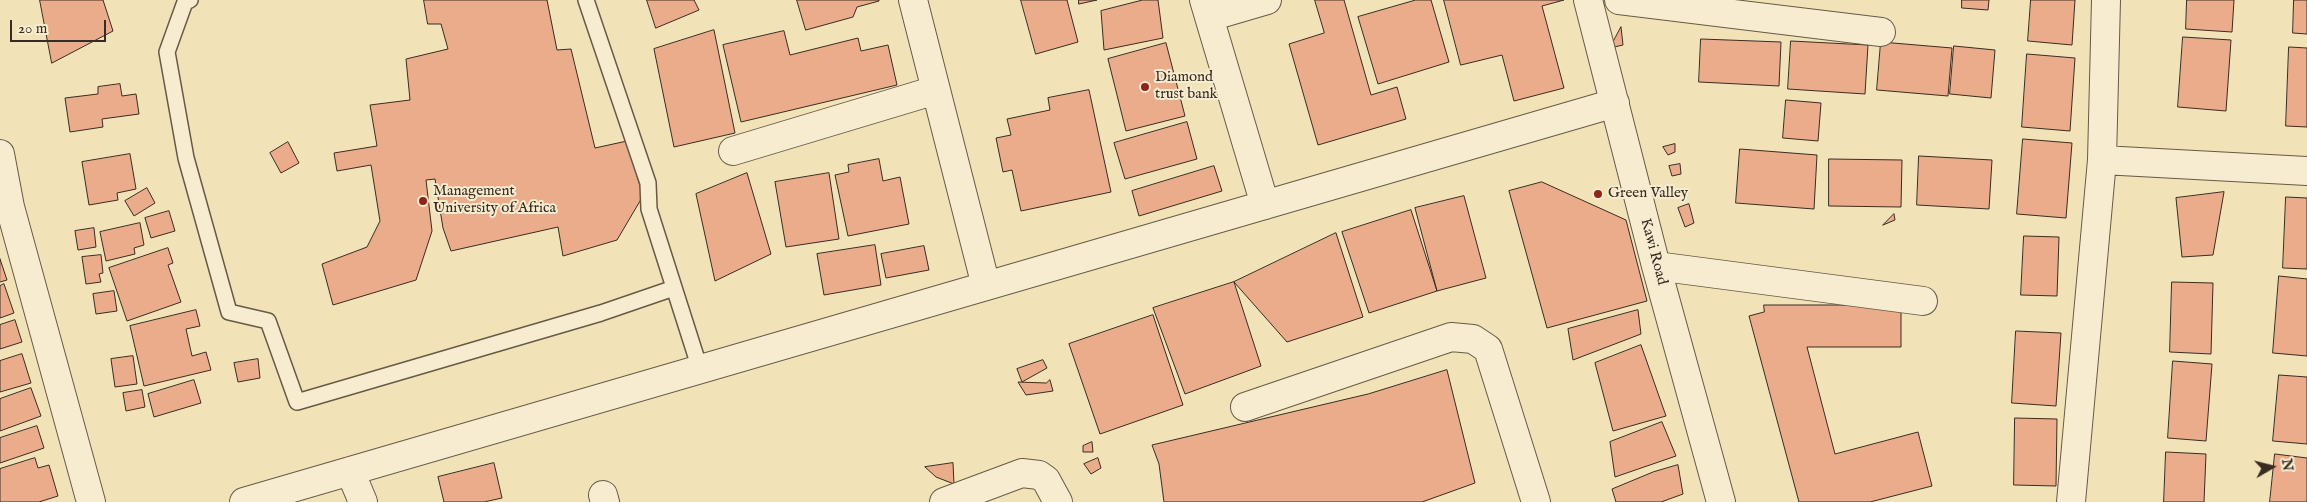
<!DOCTYPE html>
<html>
<head>
<meta charset="utf-8">
<style>
	body { margin:0 }
	#map { position:relative; width:2307px; height:502px; overflow:hidden; background:#f2e2b7; font-family:"IM FELL English",serif }
	canvas { display:block }
	.north { position:absolute; left:2247px; top:442px; width:50px; height:50px; -webkit-text-stroke:4px #f7ecd0; paint-order:stroke; rotate:82deg; font-size:14px; font-weight:700; line-height:20px; text-align:center; color:#382c22 }
	.north::after { content:''; display:block; margin:auto; width:18px; height:22px; background:#382c22; clip-path:polygon(50% 0,100% 100%,50% 72%,0 100%) }
	.scale { position:absolute; left:10px; top:20px; width:96px; height:22px; box-sizing:border-box; border:2px solid #382c22; border-top:0; padding-left:6px; font-size:15px; line-height:18px; white-space:nowrap; color:#382c22; -webkit-text-stroke:4px #f7ecd0; paint-order:stroke }
</style>
</head>
<body>
<div id="map">
<canvas width="2307" height="502"></canvas>
<div class="north">N</div>
<div class="scale">20 m</div>
</div>
<script>
const g = document.querySelector('canvas').getContext('2d');
g.lineJoin = 'round';
function fillPath(path, color) { g.fillStyle = color; g.fill(path, 'evenodd'); }
function trace(path, color, width, dash) { g.strokeStyle = color; g.lineWidth = width; g.lineCap = dash ? 'butt' : 'round'; g.setLineDash(dash || []); g.stroke(path); }
function drawText(font, color, halo, rows, align = 'center') {
  g.font = font + ' "IM FELL English",serif'; g.lineWidth = 4; g.setLineDash([]); g.textBaseline = 'middle'; g.strokeStyle = halo; g.fillStyle = color; for (const [text, x, y, turn = 0] of rows) {
    g.save(); g.translate(x, y); g.rotate((+turn || 0) * Math.PI / 180); g.textAlign = isNaN(turn) ? turn : align; if (halo) g.strokeText(text, 0, 0); g.fillText(text, 0, 0); g.restore();
  }
}
const building = new Path2D(`
	M 40,0 L 103,0 L 113,31 L 52,63 Z
	M 424,0 L 547,0 L 557,50 L 571,49 L 595,148 L 627,141 L 643,196 L 617,240 L 563,256 L 558,227 L 451,251 L 443,228 L 435,179 L 426,180 L 432,231 L 416,280 L 333,305 L 322,264 L 367,247 L 380,221 L 371,165 L 337,171 L 334,153 L 377,146 L 370,105 L 410,100 L 406,59 L 448,49 L 441,24 L 428,24 Z
	M 647,0 L 694,0 L 699,10 L 656,28 Z
	M 797,0 L 879,0 L 879,1 L 857,7 L 853,17 L 806,30 Z
	M 1021,0 L 1067,0 L 1078,42 L 1036,54 Z
	M 1079,0 L 1097,0 L 1079,4 Z
	M 1143,0 L 1158,0 L 1163,38 L 1104,50 L 1101,11 Z
	M 1315,0 L 1344,0 L 1371,95 L 1397,87 L 1406,119 L 1318,145 L 1289,44 L 1324,33 Z
	M 1416,0 L 1431,0 L 1449,62 L 1378,84 L 1358,17 Z
	M 1444,0 L 1564,0 L 1542,6 L 1564,88 L 1514,101 L 1502,55 L 1461,65 Z
	M 1962,0 L 1989,0 L 1988,10 L 1962,8 Z
	M 2031,0 L 2075,0 L 2072,45 L 2028,41 Z
	M 2187,0 L 2234,0 L 2232,32 L 2186,29 Z
	M 2294,0 L 2307,0 L 2307,34 L 2293,33 Z
	M 1621,27 L 1623,45 L 1610,48 Z
	M 714,30 L 735,133 L 674,147 L 654,49 Z
	M 784,31 L 790,55 L 858,38 L 861,51 L 888,45 L 897,85 L 741,122 L 723,45 Z
	M 2183,37 L 2231,40 L 2226,111 L 2178,107 Z
	M 1701,39 L 1781,42 L 1779,86 L 1699,82 Z
	M 1791,41 L 1868,45 L 1865,94 L 1788,89 Z
	M 1881,42 L 1952,48 L 1948,96 L 1877,90 Z
	M 1166,43 L 1185,116 L 1126,131 L 1108,59 Z
	M 1954,46 L 1995,50 L 1991,98 L 1950,94 Z
	M 2289,47 L 2307,48 L 2307,127 L 2286,126 Z
	M 2027,54 L 2075,58 L 2070,131 L 2022,127 Z
	M 120,84 L 122,96 L 136,94 L 139,114 L 102,119 L 103,127 L 70,132 L 65,98 L 98,94 L 98,87 Z
	M 1089,90 L 1111,192 L 1021,211 L 1012,170 L 1003,172 L 996,138 L 1011,135 L 1007,119 L 1050,110 L 1048,98 Z
	M 1786,100 L 1821,103 L 1818,141 L 1783,138 Z
	M 1187,122 L 1197,159 L 1125,179 L 1114,143 Z
	M 2023,139 L 2072,143 L 2066,218 L 2017,214 Z
	M 288,142 L 299,163 L 281,173 L 270,153 Z
	M 1675,144 L 1675,152 L 1668,155 L 1663,147 Z
	M 1740,149 L 1817,155 L 1814,209 L 1736,203 Z
	M 130,154 L 136,189 L 117,193 L 118,200 L 89,205 L 82,162 Z
	M 1919,156 L 1992,160 L 1989,209 L 1917,205 Z
	M 879,159 L 883,181 L 900,177 L 909,224 L 848,236 L 835,175 L 849,172 L 848,165 Z
	M 1829,159 L 1902,160 L 1901,207 L 1829,206 Z
	M 1680,164 L 1681,174 L 1672,176 L 1669,166 Z
	M 1214,166 L 1222,191 L 1139,216 L 1132,191 Z
	M 747,173 L 771,254 L 715,281 L 696,194 Z
	M 829,173 L 839,239 L 786,247 L 775,182 Z
	M 1542,182 L 1626,220 L 1647,301 L 1547,328 L 1509,191 Z
	M 147,188 L 155,203 L 134,216 L 125,201 Z
	M 2224,192 L 2213,255 L 2182,257 L 2176,198 Z
	M 1464,196 L 1486,278 L 1437,291 L 1415,208 Z
	M 2286,197 L 2307,198 L 2307,269 L 2283,268 Z
	M 1689,204 L 1694,223 L 1685,227 L 1678,208 Z
	M 1411,210 L 1437,291 L 1369,313 L 1342,232 Z
	M 169,211 L 175,231 L 151,238 L 145,218 Z
	M 1894,214 L 1895,220 L 1883,225 Z
	M 140,223 L 144,245 L 134,248 L 135,254 L 106,261 L 100,232 Z
	M 94,228 L 96,247 L 78,250 L 75,231 Z
	M 1336,233 L 1363,317 L 1287,342 L 1234,282 Z
	M 2024,236 L 2059,237 L 2057,296 L 2021,295 Z
	M 875,245 L 881,285 L 824,295 L 817,254 Z
	M 924,246 L 929,270 L 886,278 L 881,254 Z
	M 168,248 L 173,263 L 168,265 L 181,302 L 127,321 L 109,268 Z
	M 101,255 L 103,273 L 99,274 L 101,282 L 86,284 L 82,257 Z
	M 0,259 L 7,280 L 0,282 Z
	M 2279,276 L 2307,279 L 2307,356 L 2273,353 Z
	M 1234,282 L 1261,366 L 1185,394 L 1153,308 Z
	M 2172,282 L 2213,283 L 2211,354 L 2170,352 Z
	M 4,284 L 14,313 L 0,318 L 0,286 Z
	M 114,291 L 117,311 L 96,314 L 93,294 Z
	M 1764,305 L 1901,305 L 1901,347 L 1807,347 L 1835,454 L 1918,432 L 1932,486 L 1870,502 L 1799,502 L 1749,316 L 1764,312 Z
	M 196,310 L 200,326 L 186,329 L 192,356 L 206,352 L 211,370 L 144,386 L 130,326 Z
	M 1638,310 L 1641,334 L 1573,360 L 1568,329 Z
	M 1153,315 L 1183,405 L 1100,434 L 1069,344 Z
	M 15,320 L 22,342 L 0,349 L 0,325 Z
	M 2016,331 L 2061,333 L 2056,406 L 2012,403 Z
	M 1641,345 L 1666,416 L 1613,431 L 1595,363 Z
	M 22,354 L 31,383 L 0,392 L 0,361 Z
	M 133,356 L 137,384 L 115,387 L 111,359 Z
	M 258,359 L 260,378 L 238,382 L 234,363 Z
	M 1043,360 L 1047,368 L 1022,382 L 1017,369 Z
	M 2173,361 L 2212,364 L 2206,441 L 2168,438 Z
	M 1447,370 L 1475,483 L 1422,502 L 1164,502 L 1159,464 L 1152,445 L 1368,394 Z
	M 2279,375 L 2307,377 L 2307,444 L 2273,441 Z
	M 194,380 L 201,403 L 154,417 L 148,394 Z
	M 1050,380 L 1053,391 L 1026,395 L 1018,382 L 1046,383 Z
	M 31,388 L 41,416 L 0,431 L 0,399 Z
	M 142,390 L 145,407 L 126,411 L 123,393 Z
	M 2015,418 L 2057,419 L 2056,486 L 2014,485 Z
	M 1662,422 L 1676,456 L 1615,477 L 1610,442 Z
	M 37,426 L 44,448 L 0,463 L 0,438 Z
	M 1092,442 L 1093,452 L 1083,452 L 1083,446 Z
	M 2166,452 L 2206,454 L 2204,502 L 2164,502 Z
	M 2275,454 L 2307,458 L 2307,502 L 2270,502 Z
	M 35,458 L 38,468 L 49,465 L 58,496 L 39,502 L 0,502 L 0,469 Z
	M 1098,458 L 1101,468 L 1091,474 L 1084,464 Z
	M 494,463 L 502,498 L 484,502 L 444,502 L 438,477 Z
	M 953,463 L 954,484 L 936,477 L 925,467 Z
	M 1678,465 L 1683,494 L 1661,502 L 1616,502 L 1612,489 L 1653,472 Z`);
fillPath(building, '#eaac8b');
trace(building, '#382c22', 1);
const lane = new Path2D(`
	M 190,0 L 185,2 L 167,52 L 186,158 L 229,312 L 268,321 L 297,402 L 601,313 L 674,288
	M 586,0 L 648,183 L 649,209 L 700,369`);
const street = new Path2D(`
	M 913,0 L 986,286
	M 1204,0 L 1265,205
	M 1588,0 L 1656,266 L 1721,502
	M 1619,0 L 1881,32
	M 1209,17 L 1267,0
	M 733,151 L 936,90
	M 0,154 L 10,207 L 91,502
	M 2102,160 L 2307,171
	M 1656,266 L 1923,301
	M 1245,407 L 1451,337 L 1473,339 L 1488,349 L 1536,502
	M 350,471 L 363,502
	M 603,495 L 605,502
	M 244,502 L 1615,103
	M 944,502 L 1022,473 L 1039,475 L 1046,480 L 1058,502
	M 2071,502 L 2102,160 L 2106,0`);
trace(lane, '#665a47', 18);
trace(street, '#665a47', 30);
trace(lane, '#f7ecd0', 15);
trace(street, '#f7ecd0', 28);
for (const [x, y, r, color] of [
	[1145,87,5,"#8f2418"],
	[1598,194,5,"#8f2418"],
	[423,201,5,"#8f2418"]
]) { const dot = new Path2D(); dot.arc(x, y, r, 0, 2 * Math.PI); g.fillStyle = color; g.fill(dot); trace(dot, '#f7ecd0', 2); }
drawText('15px', '#382c22', '#f7ecd0', [
	["Diamond",1155,78],
	["trust bank",1155,95],
	["Management",433,192],
	["University of Africa",433,209],
	["Green Valley",1608,194]
], 'left');
drawText('15px', '#382c22', '#f7ecd0', [
	["Kawi Road",1653,252,75]
]);
</script>
</body>
</html>
